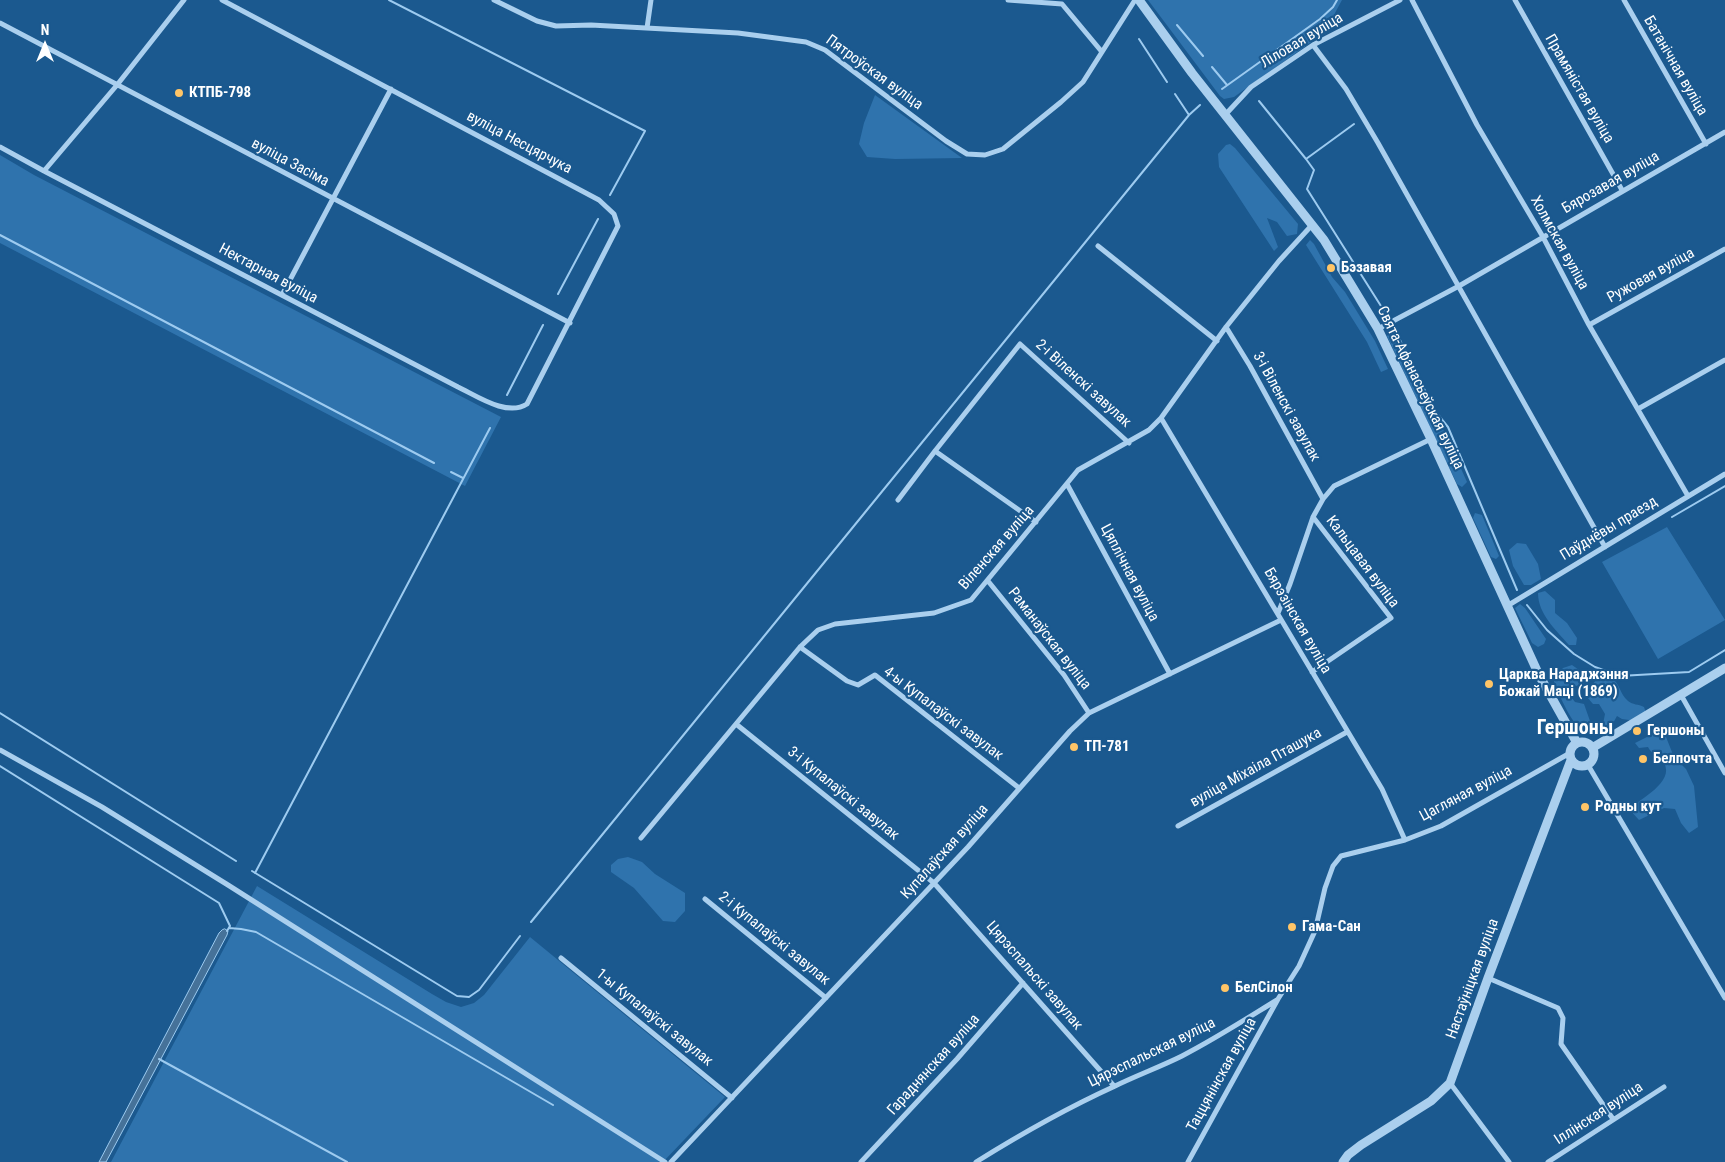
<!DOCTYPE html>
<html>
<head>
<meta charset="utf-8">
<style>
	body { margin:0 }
	#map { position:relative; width:1725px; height:1162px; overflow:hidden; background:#1b598f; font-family:"Roboto Condensed",sans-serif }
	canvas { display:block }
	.north { position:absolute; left:20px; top:20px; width:50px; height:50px; -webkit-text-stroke:4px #1b598f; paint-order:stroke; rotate:0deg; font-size:14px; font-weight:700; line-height:20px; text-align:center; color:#fff }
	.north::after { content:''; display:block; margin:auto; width:18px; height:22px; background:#fff; clip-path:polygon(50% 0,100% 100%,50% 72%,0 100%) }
</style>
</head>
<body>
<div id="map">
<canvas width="1725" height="1162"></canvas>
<div class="north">N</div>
</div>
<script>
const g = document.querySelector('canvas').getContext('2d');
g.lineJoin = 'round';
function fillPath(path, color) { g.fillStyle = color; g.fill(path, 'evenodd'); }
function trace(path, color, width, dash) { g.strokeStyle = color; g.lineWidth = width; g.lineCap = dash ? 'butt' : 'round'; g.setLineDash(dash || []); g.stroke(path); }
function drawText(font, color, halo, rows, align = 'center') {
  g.font = font + ' "Roboto Condensed",sans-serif'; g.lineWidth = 4.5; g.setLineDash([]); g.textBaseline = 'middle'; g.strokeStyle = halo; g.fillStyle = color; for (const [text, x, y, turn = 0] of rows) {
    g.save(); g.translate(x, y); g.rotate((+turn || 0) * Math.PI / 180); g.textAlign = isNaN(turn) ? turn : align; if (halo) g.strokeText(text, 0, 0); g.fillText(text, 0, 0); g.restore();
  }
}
fillPath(new Path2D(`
	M 1148,0 L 1342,0 L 1335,13 L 1342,23 L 1310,43 L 1234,97 L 1224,99 L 1220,96 Z
	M 875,95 L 962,158 L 895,159 L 867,157 L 859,144 L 864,123 Z
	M 1230,144 L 1235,148 L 1298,224 L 1297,234 L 1287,236 L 1277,222 L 1267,218 L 1278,247 L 1274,251 L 1219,167 L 1218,154 L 1226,145 Z
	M 0,155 L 34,175 L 501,417 L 465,486 L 0,243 Z
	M 1310,240 L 1314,244 L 1332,277 L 1345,292 L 1375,341 L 1388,369 L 1381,372 L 1367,342 L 1306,245 Z
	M 1390,332 L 1395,336 L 1445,433 L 1467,482 L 1462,487 L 1457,484 L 1387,336 Z
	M 1475,513 L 1482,515 L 1499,556 L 1496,559 L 1491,557 L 1473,518 Z
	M 1667,527 L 1725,620 L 1658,659 L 1602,562 Z
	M 1517,543 L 1526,544 L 1538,564 L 1541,579 L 1531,585 L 1524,585 L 1513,566 L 1509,550 Z
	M 1545,591 L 1555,600 L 1555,613 L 1567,623 L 1577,638 L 1576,645 L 1569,645 C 1556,630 1538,614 1538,593 Z
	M 1520,604 L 1525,608 L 1546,639 L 1544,644 L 1538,647 L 1532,643 L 1515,608 Z
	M 1572,665 L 1582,672 L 1584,684 L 1576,686 L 1569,683 L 1568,693 L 1575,702 L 1584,704 L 1590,721 L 1595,726 L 1595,732 L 1588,735 C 1570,724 1561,698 1553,679 L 1563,668 Z
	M 1611,677 C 1621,685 1619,693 1628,701 C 1633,705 1638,704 1644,707 L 1646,713 L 1636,721 L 1622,719 L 1617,716 L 1613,723 L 1611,731 L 1605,730 L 1603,724 L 1605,714 L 1599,704 L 1593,704 L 1587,697 L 1589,688 L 1598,678 Z
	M 1658,726 L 1666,737 L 1674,757 L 1686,769 L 1694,786 L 1698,827 L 1689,833 L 1681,823 L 1675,809 L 1664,808 L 1639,820 L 1629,809 C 1640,799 1675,782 1664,763 C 1659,754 1654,758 1648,747 L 1639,748 L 1635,743 L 1651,735 Z
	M 628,857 L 642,862 L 655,874 L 685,893 L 685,911 L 675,922 L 663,921 L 634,888 L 611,872 L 611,865 L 618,859 Z
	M 257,886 L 432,994 L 446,1002 L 461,1007 L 474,1003 L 484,995 L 530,937 L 725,1097 L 663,1162 L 111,1162 Z`), '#2f73ad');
const water = new Path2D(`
	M 225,929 L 228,931 L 227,935 L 106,1162 L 99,1162 L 219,933 L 222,930 Z`);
fillPath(water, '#467299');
trace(water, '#9dcbf0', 1);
trace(new Path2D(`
	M 389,0 L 645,131 L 610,195
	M 1177,25 L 1203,56
	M 1139,39 L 1167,82
	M 1212,67 L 1227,85
	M 1222,89 L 1320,19 L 1333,7 L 1337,0
	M 1175,94 L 1189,115
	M 1259,101 L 1306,159 L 1314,170 L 1307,189 L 1386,314
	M 1306,159 L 1354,124
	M 0,235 L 434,463
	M 558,294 L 598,219
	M 1395,330 L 1435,411 L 1448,427 L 1517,590
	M 507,395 L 543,325
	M 451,472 L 463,478
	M 1672,517 L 1725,486
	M 1527,605 L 1547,630 L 1574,654 L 1595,667 L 1620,676 L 1689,672 L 1725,650
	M 0,713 L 236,861
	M 0,766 L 219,903 L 230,926 L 227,931
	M 252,871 L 457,996 L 469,997 L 479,990 L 520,936
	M 255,873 L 490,428
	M 531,922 L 1189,115 L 1200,105
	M 229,928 L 241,929 L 256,932 L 553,1105
	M 159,1059 L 347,1162`), '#9dcbf0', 2);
trace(new Path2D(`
	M 494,0 L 537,21 L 556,26 L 591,25 L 738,33 L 806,42 L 825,50 L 946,141 L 967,154 L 985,155 L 1003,149 L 1061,102 L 1083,82 L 1135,0
	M 1008,0 L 1062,4 L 1102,52
	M 1412,0 L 1477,125 L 1543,237 L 1589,325 L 1688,496
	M 1515,0 L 1622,190
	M 1624,0 L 1706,144
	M 0,23 L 570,323
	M 647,28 L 651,0
	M 1313,45 L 1346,89 L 1378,143 L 1605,547
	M 1225,115 L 1251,87 L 1313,45 L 1400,0
	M 0,147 L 44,171 L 458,387 C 477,396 507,417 527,404 L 618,226 L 614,214 L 599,200 L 222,0
	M 44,171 L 117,85 L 184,0
	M 1098,246 L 1217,341
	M 282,295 L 391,89
	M 1589,325 L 1725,249
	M 1226,327 L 1250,366 L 1323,499
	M 1378,329 L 1459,286 L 1725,132
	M 1638,409 L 1725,360
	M 1161,418 L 1382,789 L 1405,840
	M 935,451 L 1036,522
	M 1067,484 L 1170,674
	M 898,500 L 935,451 L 1020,344 L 1129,443
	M 988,581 L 1064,675 L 1089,713
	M 1507,606 L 1725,474
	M 1278,613 L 1290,584 L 1313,517 L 1323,499 L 1334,486 L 1431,439
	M 800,647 L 847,681 L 858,685 L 875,675 L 1019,788
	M 1312,672 L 1391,618 L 1313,517
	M 1681,695 L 1725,773
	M 736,724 L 934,883 L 1114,1086
	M 0,750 L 102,807 L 228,885 L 665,1162
	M 1588,765 L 1725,998
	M 1178,826 L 1347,732
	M 641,838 L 800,647 L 818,630 L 835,624 L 934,613 L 971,600 L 1078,470 L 1149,430 L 1161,418 L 1226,327 L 1279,261 L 1312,225
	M 705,899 L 826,998
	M 561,958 L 732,1098
	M 1488,978 L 1558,1008 L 1563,1018 L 1561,1044 L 1613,1119
	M 1450,1083 L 1509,1162
	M 671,1162 L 968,847 L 1070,731 L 1089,713 L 1281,620
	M 861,1162 L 957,1059 L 1023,983
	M 976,1162 C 1021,1134 1065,1109 1113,1087 C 1135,1076 1160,1067 1182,1056 C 1215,1039 1246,1019 1277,1000
	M 1188,1162 L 1278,999 L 1299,966 L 1315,931 L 1325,888 L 1333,866 L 1341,856 L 1405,840 L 1441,826 L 1570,753
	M 1548,1162 L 1664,1087`), '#aacfee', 5);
trace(new Path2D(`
	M 1139,0 L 1192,73 L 1324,240 L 1378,329 L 1431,439 L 1539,675 L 1577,743
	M1570 754a12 12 0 1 1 24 0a12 12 0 1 1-24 0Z
	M 1592,748 L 1725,668
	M 1343,1162 L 1348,1155 L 1361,1145 L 1431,1101 L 1450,1083 L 1488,978 L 1571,760`), '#aacfee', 9);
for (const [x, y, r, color] of [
	[179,93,5,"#ffc567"],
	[1331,268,5,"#ffc567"],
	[1489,684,5,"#ffc567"],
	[1637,731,5,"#ffc567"],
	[1074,747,5,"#ffc567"],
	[1643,759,5,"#ffc567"],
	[1585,807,5,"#ffc567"],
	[1292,927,5,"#ffc567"],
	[1225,988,5,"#ffc567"]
]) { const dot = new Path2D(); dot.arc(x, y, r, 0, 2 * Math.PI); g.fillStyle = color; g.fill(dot); trace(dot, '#1b598f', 2); }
drawText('15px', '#fff', '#1b598f', [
	["Ліловая вуліца",1302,41,-31],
	["Батанічная вуліца",1675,66,60],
	["Пятроўская вуліца",874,73,36],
	["Прамяністая вуліца",1579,89,60],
	["вуліца Несцярчука",519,143,28],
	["вуліца Засіма",290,163,28],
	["Бярозавая вуліца",1611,183,-30],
	["Холмская вуліца",1559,243,61],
	["Нектарная вуліца",268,274,28],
	["Ружовая вуліца",1651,276,-29],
	["2-і Віленскі завулак",1083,384,42],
	["Свята-Афанасьеўская вуліца",1420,388,64],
	["3-і Віленскі завулак",1286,407,61],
	["Паўднёвы праезд",1609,529,-31],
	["Віленская вуліца",997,548,-49],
	["Кальцавая вуліца",1362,562,53],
	["Цяплічная вуліца",1129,573,62],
	["Бярэзінская вуліца",1297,621,60],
	["Раманаўская вуліца",1049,639,52],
	["4-ы Купалаўскі завулак",943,714,37],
	["вуліца Міхаіла Пташука",1256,768,-29],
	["3-і Купалаўскі завулак",843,794,39],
	["Цагляная вуліца",1466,794,-28],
	["Купалаўская вуліца",945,852,-48],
	["2-і Купалаўскі завулак",774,939,39],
	["Цярэспальскі завулак",1034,976,49],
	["Настаўніцкая вуліца",1473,979,-70],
	["1-ы Купалаўскі завулак",654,1018,39],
	["Цярэспальская вуліца",1152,1053,-26],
	["Гараднянская вуліца",934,1065,-48],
	["Таццянінская вуліца",1222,1075,-61],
	["Іллінская вуліца",1599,1114,-33]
]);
drawText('bold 15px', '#fff', '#1b598f', [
	["КТПБ-798",189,93],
	["Бэзавая",1341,268],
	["Царква Нараджэння",1499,675],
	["Божай Маці (1869)",1499,692],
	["Гершоны",1647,731],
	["ТП-781",1084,747],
	["Белпочта",1653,759],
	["Родны кут",1595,807],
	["Гама-Сан",1302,927],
	["БелСілон",1235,988]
], 'left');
drawText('bold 20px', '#fff', '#1b598f', [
	["Гершоны",1575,729]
]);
</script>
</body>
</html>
